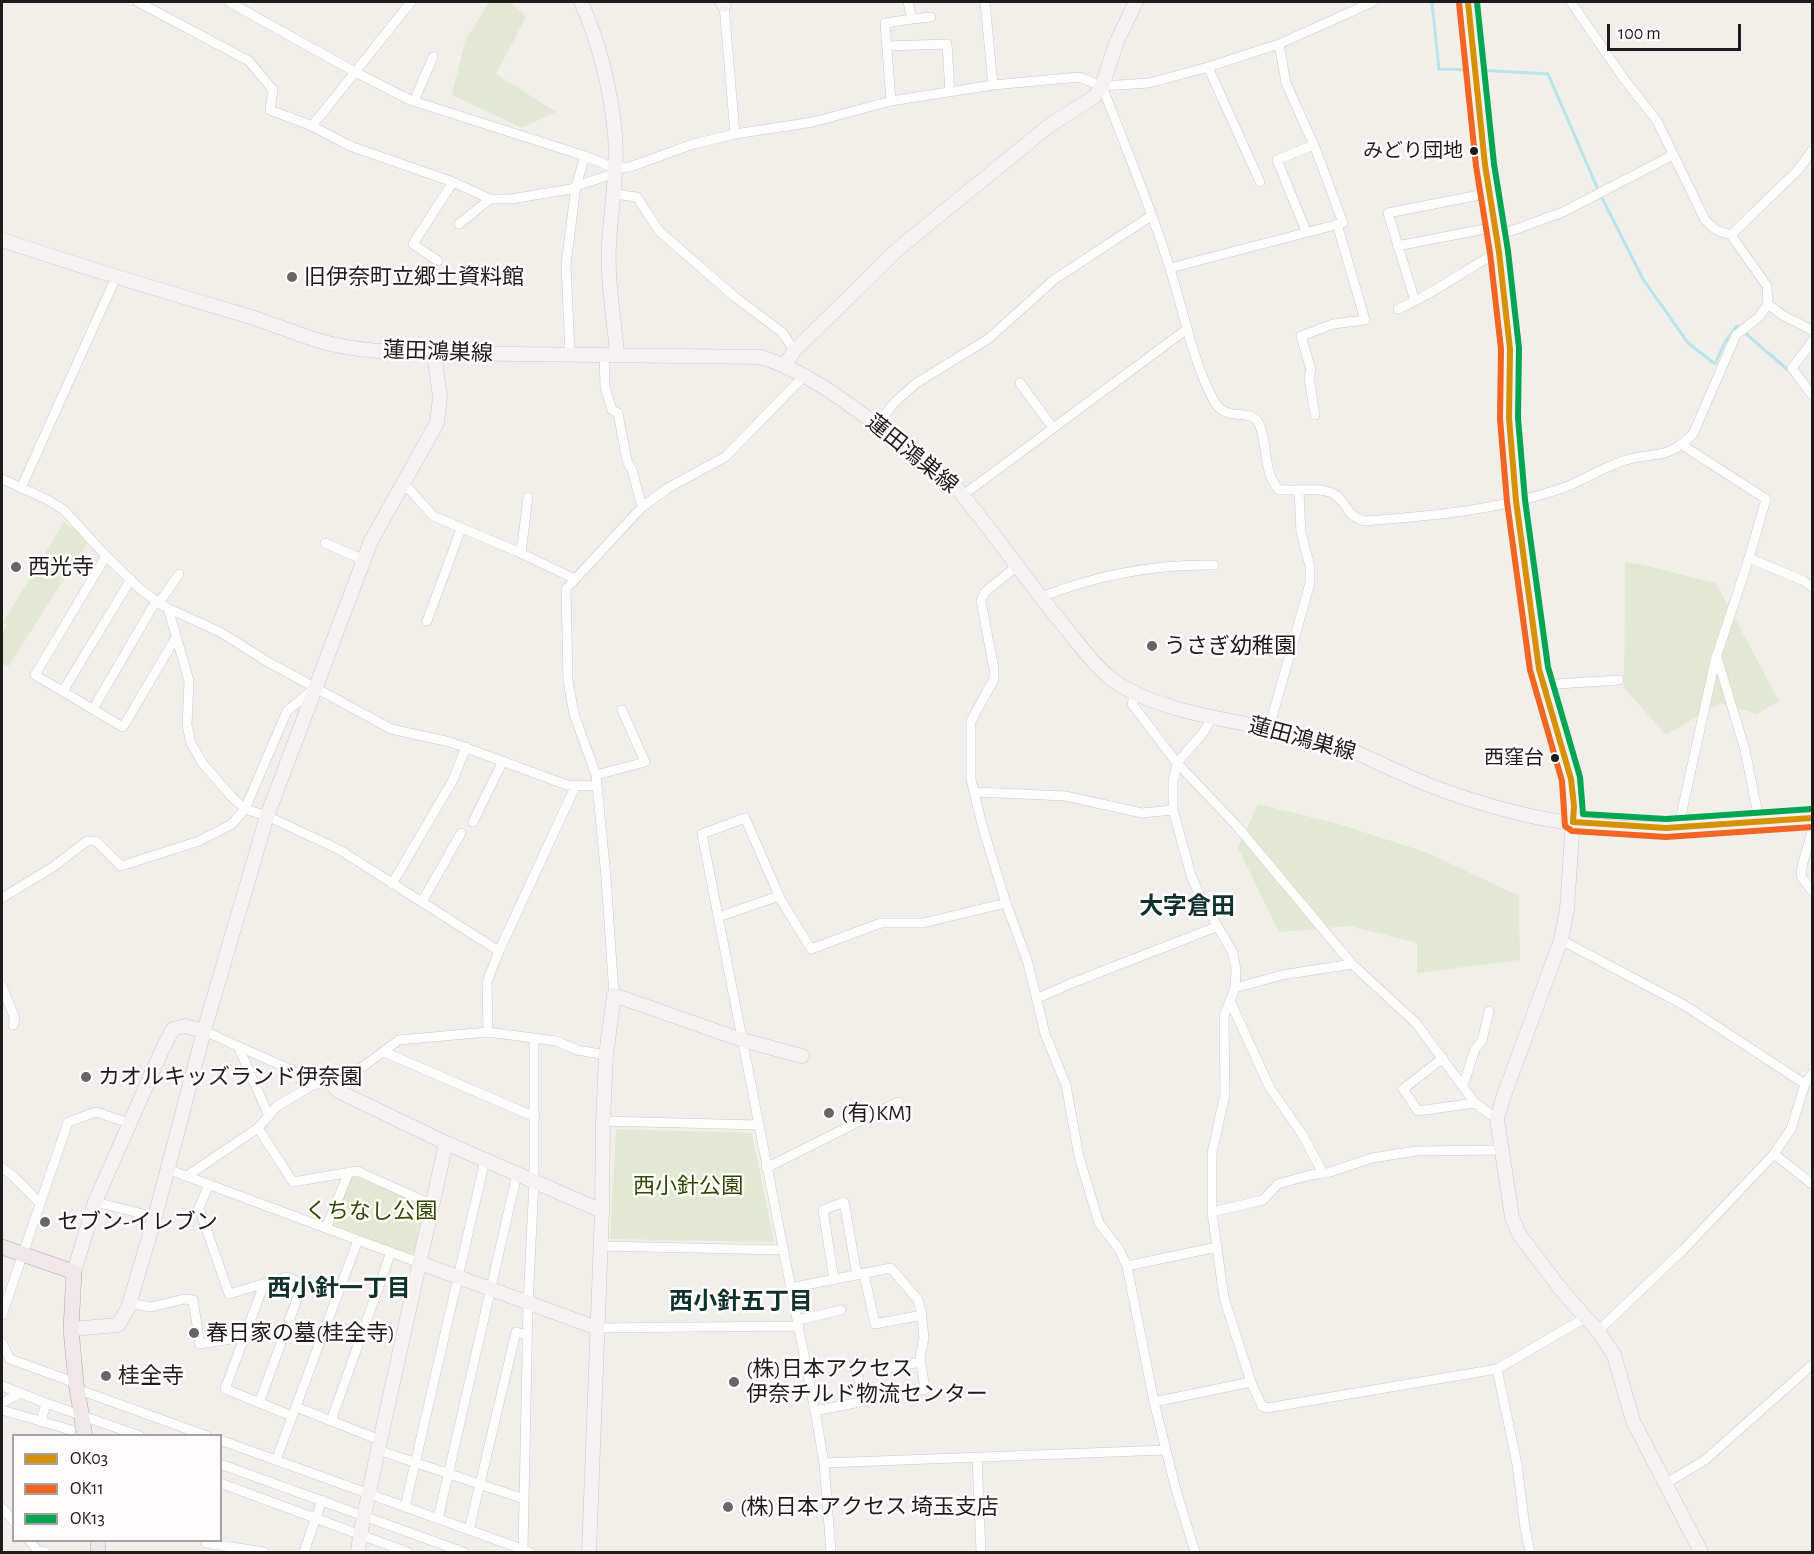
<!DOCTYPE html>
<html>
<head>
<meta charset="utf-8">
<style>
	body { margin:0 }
	#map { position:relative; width:1814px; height:1554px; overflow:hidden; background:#f2efea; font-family:"Alegreya Sans",sans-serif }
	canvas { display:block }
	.frame { position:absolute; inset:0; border:3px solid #1e1c18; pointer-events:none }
	.legend { position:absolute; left:12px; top:1434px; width:210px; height:108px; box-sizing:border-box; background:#fefdfb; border:2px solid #a4a3a0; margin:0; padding:8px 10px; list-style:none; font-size:18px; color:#1e1c18 }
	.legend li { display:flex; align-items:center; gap:12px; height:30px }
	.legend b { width:30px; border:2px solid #a4a3a0 }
	.scale { position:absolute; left:1607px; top:24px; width:134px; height:27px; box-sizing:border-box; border:3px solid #1e1c18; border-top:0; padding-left:8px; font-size:18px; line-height:21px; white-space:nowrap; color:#1e1c18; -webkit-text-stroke:4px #fefdfb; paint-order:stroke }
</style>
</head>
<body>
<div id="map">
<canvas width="1814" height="1554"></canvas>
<div class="frame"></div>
<ul class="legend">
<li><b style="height:8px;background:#d69104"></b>OK03</li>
<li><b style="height:8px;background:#f26522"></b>OK11</li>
<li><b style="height:8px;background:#00a651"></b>OK13</li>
</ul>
<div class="scale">100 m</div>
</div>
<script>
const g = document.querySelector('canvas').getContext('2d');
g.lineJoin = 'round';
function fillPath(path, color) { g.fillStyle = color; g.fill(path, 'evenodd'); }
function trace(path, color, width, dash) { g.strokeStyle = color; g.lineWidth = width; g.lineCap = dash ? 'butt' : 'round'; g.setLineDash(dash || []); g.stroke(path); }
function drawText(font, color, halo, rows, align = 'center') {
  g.font = font + ' "Alegreya Sans","Noto Sans JP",sans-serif'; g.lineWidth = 5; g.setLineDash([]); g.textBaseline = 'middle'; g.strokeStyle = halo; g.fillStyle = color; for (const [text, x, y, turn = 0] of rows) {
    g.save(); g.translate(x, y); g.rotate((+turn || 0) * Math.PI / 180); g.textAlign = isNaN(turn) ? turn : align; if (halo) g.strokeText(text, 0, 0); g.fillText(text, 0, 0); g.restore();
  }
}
fillPath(new Path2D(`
	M 489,2 L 510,2 L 526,17 L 496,74 L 556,112 L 522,128 L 452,95 L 465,41 Z
	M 64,522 L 89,540 L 8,667 L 2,663 L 2,633 L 7,625 L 3,622 Z
	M 1625,562 C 1656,566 1685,577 1716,583 L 1779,701 L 1757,714 L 1720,703 L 1666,735 L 1624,688 Z
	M 1258,804 L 1339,824 L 1428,853 L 1519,896 L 1520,960 L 1417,973 L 1417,943 L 1350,926 L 1279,932 L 1238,848 Z
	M 616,1129 L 752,1133 L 774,1242 L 610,1239 Z
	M 356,1177 L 423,1205 L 425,1209 L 414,1253 L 410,1255 L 332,1225 L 331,1222 L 352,1178 Z`), '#e1e9d4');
trace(new Path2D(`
	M 1430,2 L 1432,3 L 1439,69 L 1472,70
	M 1479,70 L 1548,74 L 1600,194 L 1643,279 L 1688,343 L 1715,364 L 1725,342 L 1737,326 L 1788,370`), '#b6e5ec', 3);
const street = new Path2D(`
	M 138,2 L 249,61 L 273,90 L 270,110 L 312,126 L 350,146 L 453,182 L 490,199 L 511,199 L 571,189 L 576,186 L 585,156
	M 229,2 L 355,72 L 410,100 L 585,156 L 614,168 L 630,167 L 693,144 L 735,134 L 813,122 L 891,101 L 993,85 L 1079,77 L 1102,86 L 1149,83 L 1208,67 L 1279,44 L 1373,2
	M 985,2 L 993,85
	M 724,5 L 735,134
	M 912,19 L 931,17
	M 887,46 L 947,44 L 950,92
	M 1208,67 L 1260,182
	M 1102,86 C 1125,146 1151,207 1170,269 C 1184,312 1192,359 1213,399 C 1226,426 1252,404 1260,426 C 1268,447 1263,472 1279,490 C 1294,491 1326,486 1337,496 C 1350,507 1344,514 1364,521 C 1432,516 1499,510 1563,488 C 1585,480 1605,466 1626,460 C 1658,451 1666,461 1693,434 L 1736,335 L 1759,317 L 1768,304 L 1767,286 L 1731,235 L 1716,230 L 1705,220 L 1657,121 L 1624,79 L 1571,2
	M 414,101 L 433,57
	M 891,101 L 885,23 L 912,19 L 908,2
	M 312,126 L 411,2
	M 613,194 L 637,197 L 659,231 L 735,297 L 783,333 L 794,351
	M 459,224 L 490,199
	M 1306,231 L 1277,160 L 1313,145
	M 1731,235 L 1798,170 L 1812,151
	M 1497,236 L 1563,212 L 1673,155
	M 1397,246 L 1495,227
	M 438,261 L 413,244 L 453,182
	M 1170,268 L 1343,223 L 1316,150 L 1286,83 L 1279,44
	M 1415,301 L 1388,213 L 1490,193
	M 1768,304 L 1782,315 L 1812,330
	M 1398,309 C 1434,294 1465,269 1499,252
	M 1812,342 L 1792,368 L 1812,395
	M 570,354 L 566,264 L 576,186 L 613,174
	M 604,354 L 605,387 L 612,410 L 618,413 L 627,461 L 632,470 L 642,507
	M 1020,383 L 1053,428
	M 1315,415 L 1309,378 L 1311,370 L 1301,336 L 1333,324 L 1365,320 L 1337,224
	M 877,425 L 894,403 L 915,384 L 988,339 L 1055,279 L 1151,216
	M 1682,445 L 1766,499 L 1749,558 L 1804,581 L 1812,587
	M 2,479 L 46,499 L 64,510 L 106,556 L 141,590 L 165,607 L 220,632 L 268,662 L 391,729 L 450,742 L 567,785 L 596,786
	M 403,482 L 433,516 L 516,551 L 575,579
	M 21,488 L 116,277
	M 963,495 L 1187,329
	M 325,543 L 364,560
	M 521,553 L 528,497
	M 106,556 L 35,675 L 123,727 L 176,637
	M 1017,566 L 985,592 L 981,601 L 994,669 L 994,679 L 971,721 L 971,779 L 982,825 L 1006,903 L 1028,963 L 1045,1034 L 1066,1085 L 1079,1157 L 1099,1223 L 1119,1249 L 1127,1266 L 1154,1402 L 1176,1490 L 1195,1552
	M 1041,597 C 1097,575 1154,564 1214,565
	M 159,603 L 179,574
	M 168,608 L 189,681 L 187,725 L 191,743 L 203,764 L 231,796 L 245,809 L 267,816 L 340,850 L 499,951 L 487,982 L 488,1032
	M 427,621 L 461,529
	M 1717,657 L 1745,750 L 1759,820
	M 1542,685 L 1619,680
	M 63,691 L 131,579
	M 1135,693 L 1132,704 L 1177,763 L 1236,825 L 1352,964 L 1416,1023 L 1475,1103 L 1497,1119
	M 93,709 L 156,601
	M 1213,716 L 1203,733 L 1177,763 L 1173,782 L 1173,810 L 1191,875 L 1200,896 L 1233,953 L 1236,970 L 1235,988 L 1224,1016 L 1225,1094 L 1212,1153 L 1212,1212 L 1224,1298 L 1251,1382 L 1262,1406 L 1267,1408 L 1497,1369 L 1585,1318
	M 1269,728 L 1310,583 L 1310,566 L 1301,533 L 1299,491
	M 596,775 L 645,762 L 622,710
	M 976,792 L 1065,796 L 1142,813 L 1173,810
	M 473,822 L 503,761
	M 1678,829 L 1715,661 L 1749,558
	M 1812,832 L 1802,866 L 1801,876 L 1812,891
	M 392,884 L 453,780 L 466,747
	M 2,898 L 53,867 L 87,841 L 96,841 L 121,866 L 199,841 L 232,824 L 245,809 L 287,711 L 315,688
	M 422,902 L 461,833
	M 718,917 L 779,896
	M 1561,940 L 1684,1005 L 1805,1084
	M 499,951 L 576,785
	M 2,986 L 15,1019 L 13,1025
	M 1235,988 L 1282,975 L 1352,964
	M 614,995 L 606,877 L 596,775 L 574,714 L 568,681 L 566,589 L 642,507 L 668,488 L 725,457 L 805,375
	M 1038,998 L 1072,983 L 1216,927
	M 1230,1001 L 1270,1088 L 1302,1134 L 1323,1173
	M 204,1031 L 307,1077 L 311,1086
	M 238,1046 L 269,1116
	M 384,1052 L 535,1117
	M 1443,1058 L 1403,1089 L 1418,1111 L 1475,1103
	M 1463,1086 L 1475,1049 L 1482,1041 L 1489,1011
	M 603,1121 L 758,1125
	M 258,1128 L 293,1182 L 357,1171 L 433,1205
	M 1774,1154 L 1812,1184
	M 2,1168 L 13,1176 L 40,1203
	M 766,1168 L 898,1102
	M 167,1169 L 420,1263
	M 187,1176 L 258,1128 L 277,1106 L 311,1086 L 361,1068 L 399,1040 L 488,1032 L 556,1041 L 577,1050 L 606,1055
	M 209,1184 L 199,1208 L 229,1294 L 286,1277 L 337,1297
	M 95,1202 L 155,1217
	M 1212,1212 L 1263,1200 L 1278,1184 L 1310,1175 L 1327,1173 L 1372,1158 L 1416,1151 L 1503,1150
	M 326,1228 L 349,1172
	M 600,1246 L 784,1250
	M 1127,1266 L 1217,1247
	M 864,1274 L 875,1324 L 922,1315
	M 834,1280 L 823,1210 L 844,1202 L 857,1275
	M 264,1284 L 225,1389 L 292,1416
	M 790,1288 L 891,1268 L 918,1300 L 921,1311 L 924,1338 L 920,1357 L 925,1389 L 815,1411
	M 129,1303 L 151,1307 L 184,1299 L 193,1300 L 200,1344 L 244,1337
	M 2,1315 L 68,1122 L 96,1112 L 129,1123
	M 798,1320 L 841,1310
	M 597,1328 L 799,1326
	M 1598,1331 L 1683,1250 L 1774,1154 L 1791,1129 L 1805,1084 L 1812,1074
	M 2,1343 L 10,1359 L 76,1383
	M 855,1364 L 864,1402
	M 883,1369 L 921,1362
	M 1497,1369 L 1517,1464 L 1525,1528 L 1530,1552
	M 2,1386 L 46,1403 L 41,1422
	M 77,1389 L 207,1436
	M 1154,1402 L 1251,1382
	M 2,1403 L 20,1393
	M 46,1403 L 140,1436
	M 259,1403 L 303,1283
	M 296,1407 L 380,1440
	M 2,1410 L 71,1430
	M 331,1421 L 391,1252
	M 220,1440 L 530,1552
	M 378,1450 L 524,1499
	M 977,1458 L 981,1552
	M 276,1460 L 358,1240
	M 824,1463 L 1166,1450
	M 220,1464 L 463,1552
	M 220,1483 L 407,1552
	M 1665,1484 L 1705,1460 L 1812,1365
	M 405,1507 L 485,1160
	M 2,1508 L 14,1522
	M 438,1519 L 517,1174
	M 469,1530 L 516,1332 L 527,1335
	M 29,1540 L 38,1551 L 45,1552
	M 206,1543 L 264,1552
	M 523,1550 L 528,1304 L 534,1181 L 534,1038
	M 304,1552 L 322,1500
	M 831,1552 L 824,1463 L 815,1411 L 702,834 L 745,818 L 781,900 L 811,949 L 881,923 L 923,923 L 1006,903`);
const secondary = new Path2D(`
	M 581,2 C 599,42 611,90 615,134 C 618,168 611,210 609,244 C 607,280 614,318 617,354
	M 722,2 L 724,5
	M 1468,2 L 1485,165 L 1499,252 L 1510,349 L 1509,418 L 1516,501 L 1539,669 L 1571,779 L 1574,806 L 1567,909 L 1561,940 L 1503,1098 L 1497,1119 L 1512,1217 L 1519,1234 L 1563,1292 L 1598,1331 L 1614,1355 L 1633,1421 L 1701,1552
	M 2,240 C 80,266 159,290 238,313 C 266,321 293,333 320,341 C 357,352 396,352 434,353 L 761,357 C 808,372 846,402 885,431 C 913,452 943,470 964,497 C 999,540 1030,585 1065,627 C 1079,644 1092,663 1109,677 C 1157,716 1257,723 1317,738 C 1347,746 1373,761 1401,773 C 1440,791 1481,804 1522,814 C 1567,825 1634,831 1679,828 C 1724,826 1768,818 1812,818
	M 785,365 L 794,351 L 899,248 L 1050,125 L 1094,97 L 1102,86 L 1117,41 L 1136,2
	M 329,1080 L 338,1091 L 446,1143 L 602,1211
	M 420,1263 L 597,1328
	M 74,1272 L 95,1202 L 163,1048 L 173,1029 L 185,1026 L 204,1031
	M 71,1329 L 118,1325 L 128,1308 L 155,1217 L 204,1031 L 267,816 L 371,541 L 437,423 L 440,397 L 434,353
	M 358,1552 L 360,1535 L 378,1450 L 446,1143
	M 589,1552 L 602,1211 L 603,1121 L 606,1055 L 614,995 L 742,1040 L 802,1056`);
const primary = new Path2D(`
	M 2,1247 L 74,1272 L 71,1329 L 76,1383 L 85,1436
	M 98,1552 L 98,1540`);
trace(street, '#cccac6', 10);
trace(secondary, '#cccac6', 15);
trace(primary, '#b2a8a4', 16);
trace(street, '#fdfdfc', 9);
trace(secondary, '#f5f2f1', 14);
trace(primary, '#eee8e6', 15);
trace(new Path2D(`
	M 1468,2 L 1485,165 L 1499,252 L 1510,349 L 1509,418 L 1516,501 L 1539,669 L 1571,779 L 1574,806 L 1573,822
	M 1573,822 L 1666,828 L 1812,818`), '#d69104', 6);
trace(new Path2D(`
	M 1459,3 L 1476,166 L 1490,253 L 1501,349 L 1500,419 L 1507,502 L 1530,670 L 1562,781 L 1565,826 L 1572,831 L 1666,837 L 1812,827`), '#f26522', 6);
trace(new Path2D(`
	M 1477,2 L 1494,164 L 1508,251 L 1519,348 L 1518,418 L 1525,500 L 1548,667 L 1580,777 L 1583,814 L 1666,819 L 1812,809`), '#00a651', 6);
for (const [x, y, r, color] of [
	[1474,151,5,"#1e1c18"],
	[292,277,6,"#686662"],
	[16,567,6,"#686662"],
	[1152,646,6,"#686662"],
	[1555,758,5,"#1e1c18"],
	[86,1077,6,"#686662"],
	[829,1113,6,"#686662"],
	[45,1222,6,"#686662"],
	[194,1333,6,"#686662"],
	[106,1376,6,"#686662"],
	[734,1382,6,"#686662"],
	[728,1507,6,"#686662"]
]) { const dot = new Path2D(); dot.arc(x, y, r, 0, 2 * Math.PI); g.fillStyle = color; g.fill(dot); trace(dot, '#fefdfb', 2); }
drawText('20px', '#1e1c18', '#fefdfb', [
	["みどり団地",1463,151],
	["西窪台",1544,758]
], 'right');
drawText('22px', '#1e1c18', '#fefdfb', [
	["旧伊奈町立郷土資料館",304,277],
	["西光寺",28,567],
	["うさぎ幼稚園",1164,646],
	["カオルキッズランド伊奈園",98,1077],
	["(有)KMJ",841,1113],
	["セブン-イレブン",57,1222],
	["春日家の墓(桂全寺)",206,1333],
	["(株)日本アクセス",746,1369],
	["伊奈チルド物流センター",746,1394],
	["桂全寺",118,1376],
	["(株)日本アクセス 埼玉支店",740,1507]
], 'left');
drawText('22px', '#1e1c18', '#fefdfb', [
	["蓮田鴻巣線",438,352,2],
	["蓮田鴻巣線",912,454,39],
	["蓮田鴻巣線",1302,739,15]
]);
drawText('22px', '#2f4a00', '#fefdfb', [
	["西小針公園",688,1186],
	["くちなし公園",371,1211]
]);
drawText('bold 24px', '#0f322f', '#fefdfb', [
	["大字倉田",1187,907],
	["西小針一丁目",339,1289],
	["西小針五丁目",741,1302]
]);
</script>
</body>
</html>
